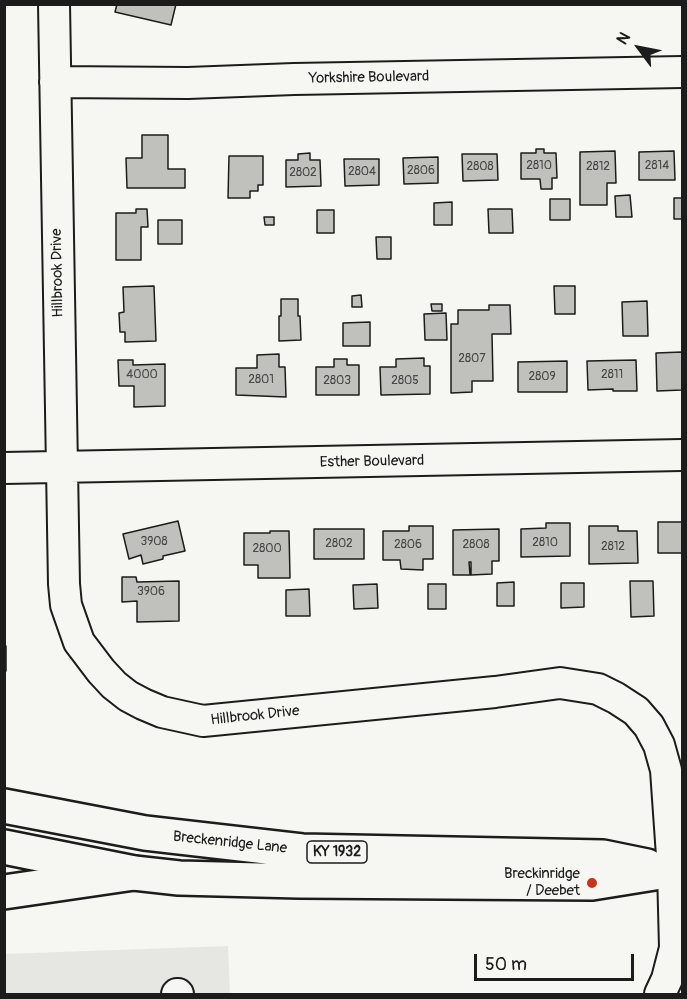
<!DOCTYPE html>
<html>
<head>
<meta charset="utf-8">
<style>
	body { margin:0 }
	#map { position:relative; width:687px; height:999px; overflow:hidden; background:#f6f6f2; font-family:Pangolin,sans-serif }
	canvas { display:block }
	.frame { position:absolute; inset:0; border:6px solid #1c1c1c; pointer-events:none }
	.north { position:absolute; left:609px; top:18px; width:60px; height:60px; -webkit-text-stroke:4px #f6f6f2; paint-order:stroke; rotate:302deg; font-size:16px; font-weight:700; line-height:24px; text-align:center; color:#1c1c1c }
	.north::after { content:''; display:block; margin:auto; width:21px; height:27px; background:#1c1c1c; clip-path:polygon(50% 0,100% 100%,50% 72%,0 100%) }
	.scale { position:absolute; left:474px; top:954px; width:160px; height:27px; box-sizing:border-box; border:3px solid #1c1c1c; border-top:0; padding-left:8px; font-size:18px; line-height:21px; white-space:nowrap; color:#1c1c1c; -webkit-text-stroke:4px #f6f6f2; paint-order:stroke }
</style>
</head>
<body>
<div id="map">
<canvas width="687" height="999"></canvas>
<div class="frame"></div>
<div class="north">N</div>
<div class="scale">50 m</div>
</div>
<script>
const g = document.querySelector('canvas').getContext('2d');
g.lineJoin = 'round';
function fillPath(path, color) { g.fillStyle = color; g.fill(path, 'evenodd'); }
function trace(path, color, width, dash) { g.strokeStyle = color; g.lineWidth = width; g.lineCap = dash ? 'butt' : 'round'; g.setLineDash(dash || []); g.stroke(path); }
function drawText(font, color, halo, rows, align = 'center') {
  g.font = font + ' Pangolin,sans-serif'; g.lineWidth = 5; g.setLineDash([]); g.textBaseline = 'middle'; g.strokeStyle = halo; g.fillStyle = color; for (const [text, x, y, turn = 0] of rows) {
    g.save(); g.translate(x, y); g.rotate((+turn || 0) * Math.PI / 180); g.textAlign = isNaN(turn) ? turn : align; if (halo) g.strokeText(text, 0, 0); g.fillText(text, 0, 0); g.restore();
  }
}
fillPath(new Path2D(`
	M 228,946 L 230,994 L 5,994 L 4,954 Z`), '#e6e6e2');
const building = new Path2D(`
	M 117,4 L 176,4 L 171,25 L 115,12 Z
	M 142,135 L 168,135 L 168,169 L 185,169 L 185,188 L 127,188 L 126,158 L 142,158 Z
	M 536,149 L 544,149 L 544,153 L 556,153 L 557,178 L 552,178 L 552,189 L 541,189 L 540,179 L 521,179 L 521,153 L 536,153 Z
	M 615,151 L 616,183 L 607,183 L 607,205 L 580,205 L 580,152 Z
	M 674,151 L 675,180 L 639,180 L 639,152 Z
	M 310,153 L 310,160 L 320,160 L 321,186 L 286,187 L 286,160 L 298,160 L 298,154 Z
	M 462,154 L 497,154 L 498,180 L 463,181 Z
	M 229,156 L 263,156 L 263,185 L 258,185 L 258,191 L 250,191 L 250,198 L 228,198 Z
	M 438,157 L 438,183 L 404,184 L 403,158 Z
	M 344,159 L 379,159 L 379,185 L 345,186 Z
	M 630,195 L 632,217 L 616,217 L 615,196 Z
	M 674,198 L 682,198 L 682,219 L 674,219 Z
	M 550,199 L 570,199 L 570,220 L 550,220 Z
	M 452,202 L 452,225 L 434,225 L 434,203 Z
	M 136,209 L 147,209 L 148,227 L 141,227 L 141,260 L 116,260 L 116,213 L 136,213 Z
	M 488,209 L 512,209 L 513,233 L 489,233 Z
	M 317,210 L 334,210 L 334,233 L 317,233 Z
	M 264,217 L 274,217 L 274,225 L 265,225 Z
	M 158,220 L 182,220 L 182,244 L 158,244 Z
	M 376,237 L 391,237 L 391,259 L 377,259 Z
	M 154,286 L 156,341 L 125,342 L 125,332 L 120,332 L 119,313 L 124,312 L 123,287 Z
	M 554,286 L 575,286 L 575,314 L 555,314 Z
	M 361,295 L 362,307 L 352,307 L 352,296 Z
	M 281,299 L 298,299 L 298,316 L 300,316 L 301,340 L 279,341 L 279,316 L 281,316 Z
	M 647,301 L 648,336 L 623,336 L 622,302 Z
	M 431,304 L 442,304 L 442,311 L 432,311 Z
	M 489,305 L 510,305 L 511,334 L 492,334 L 493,381 L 472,381 L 472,392 L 451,393 L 451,324 L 458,324 L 458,310 L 489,310 Z
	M 446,313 L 447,340 L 425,340 L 424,314 Z
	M 370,322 L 370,346 L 343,346 L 343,323 Z
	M 682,352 L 682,390 L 657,391 L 656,353 Z
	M 279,354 L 279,367 L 285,367 L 286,397 L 236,395 L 236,368 L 257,368 L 257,355 Z
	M 424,358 L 424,366 L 430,366 L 430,394 L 381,395 L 380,367 L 396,367 L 396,359 Z
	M 334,359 L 347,359 L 347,365 L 359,365 L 359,395 L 316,395 L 316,367 L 334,367 Z
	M 118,360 L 133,360 L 133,365 L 165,364 L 165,406 L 134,407 L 134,386 L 119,386 Z
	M 636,360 L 637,391 L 613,391 L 613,389 L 588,390 L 587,361 Z
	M 567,361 L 567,392 L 518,392 L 518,362 Z
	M 178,521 L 185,551 L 163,556 L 163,559 L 143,564 L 141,555 L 129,559 L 123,534 Z
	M 658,522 L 682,522 L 682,553 L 658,553 Z
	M 546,523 L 570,523 L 570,556 L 521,557 L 521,529 L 546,528 Z
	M 409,526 L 433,526 L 433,559 L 423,559 L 423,570 L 401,569 L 400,560 L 383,560 L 383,531 L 409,531 Z
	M 589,526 L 618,526 L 618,531 L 637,531 L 638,563 L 589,564 Z
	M 314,529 L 364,529 L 364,559 L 314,559 Z
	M 499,529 L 499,561 L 492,561 L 492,574 L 471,575 L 471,562 L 469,562 L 470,575 L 453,575 L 453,530 Z
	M 270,531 L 289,531 L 290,578 L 258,578 L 258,565 L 244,565 L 244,533 L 270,533 Z
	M 122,577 L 136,577 L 137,582 L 179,581 L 179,621 L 137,622 L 137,601 L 122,602 Z
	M 630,581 L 653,581 L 654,616 L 631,617 Z
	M 514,582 L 514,606 L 497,606 L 497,583 Z
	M 561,583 L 584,583 L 584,607 L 561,608 Z
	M 377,584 L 378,608 L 354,609 L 353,585 Z
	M 428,584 L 446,584 L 446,609 L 428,609 Z
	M 309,589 L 310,616 L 286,616 L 286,590 Z
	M 4,646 L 6,646 L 6,671 L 4,671 Z`);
fillPath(building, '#c0c0bd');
trace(building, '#1c1c1c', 1.5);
const minor = new Path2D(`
	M 54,4 L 64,584 L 66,605 L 79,642 L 101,671 L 114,685 L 128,696 L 143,704 L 162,712 L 203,721 L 495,692 L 560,683 L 598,689 L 616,698 L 636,711 L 649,726 L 659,745 L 666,770 L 673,870 L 675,948 L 667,979 L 660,994
	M 55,82 L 188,83 L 294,79 L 682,72
	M 4,468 L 682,455
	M 177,994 L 178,994`);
const major = new Path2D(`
	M 4,806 L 145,833 L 302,851 L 603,857 L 647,866
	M 4,847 L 134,873 L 179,878 L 299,881 L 592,883 L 673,870 L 682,870`);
const highway = new Path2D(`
	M 4,892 L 134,873`);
trace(minor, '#1c1c1c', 34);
trace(major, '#1c1c1c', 38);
trace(highway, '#1c1c1c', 38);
trace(minor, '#f6f6f2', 30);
trace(major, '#f6f6f2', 33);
trace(highway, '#f6f6f2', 33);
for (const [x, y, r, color] of [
	[592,883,6,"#c8321e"]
]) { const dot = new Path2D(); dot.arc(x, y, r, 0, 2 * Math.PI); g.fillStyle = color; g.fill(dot); trace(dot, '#f6f6f2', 2); }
drawText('12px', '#454544', null, [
	["2810",539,166],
	["2814",657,166],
	["2808",480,167],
	["2812",598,167],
	["2806",421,171],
	["2804",362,172],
	["2802",303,173],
	["2807",472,359],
	["4000",142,375],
	["2811",612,375],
	["2809",542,377],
	["2801",261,380],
	["2803",337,381],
	["2805",405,381],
	["3908",154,542],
	["2810",545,543],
	["2802",339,544],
	["2806",408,545],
	["2808",476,545],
	["2812",613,547],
	["2800",267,549],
	["3906",151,592]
]);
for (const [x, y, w] of [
	[337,852,60]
]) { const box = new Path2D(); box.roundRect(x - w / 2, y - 11, w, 22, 4.5); g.fillStyle = '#f6f6f2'; g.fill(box); trace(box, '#1c1c1c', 1.5); }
drawText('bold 14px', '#1c1c1c', null, [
	["KY 1932",337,852]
]);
drawText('15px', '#1c1c1c', '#f6f6f2', [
	["Yorkshire Boulevard",369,78,-1],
	["Hillbrook Drive",58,273,-91],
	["Esther Boulevard",372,462,-1],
	["Hillbrook Drive",255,716,-6],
	["Breckenridge Lane",230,843,6]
]);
drawText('15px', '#1c1c1c', '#f6f6f2', [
	["Breckinridge",580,874],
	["/ Deebet",580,891]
], 'right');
</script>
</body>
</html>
